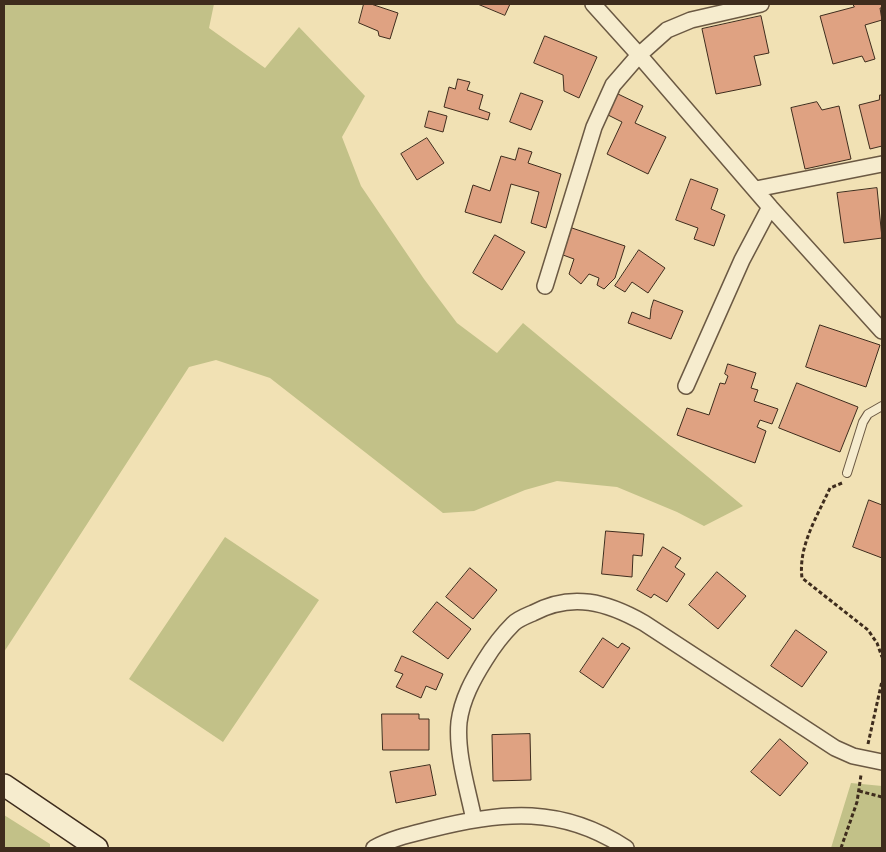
<!DOCTYPE html>
<html>
<head>
<meta charset="utf-8">
<style>
	body { margin:0 }
	#map { position:relative; width:886px; height:852px; overflow:hidden; background:#f1e1b4; font-family:"IM FELL Great Primer",serif }
	canvas { display:block }
	.frame { position:absolute; inset:0; border:5px solid #3e2c1d; pointer-events:none }
</style>
</head>
<body>
<div id="map">
<canvas width="886" height="852"></canvas>
<div class="frame"></div>
</div>
<script>
const g = document.querySelector('canvas').getContext('2d');
g.lineJoin = 'round';
function fillPath(path, color) { g.fillStyle = color; g.fill(path, 'evenodd'); }
function trace(path, color, width, dash) { g.strokeStyle = color; g.lineWidth = width; g.lineCap = dash ? 'butt' : 'round'; g.setLineDash(dash || []); g.stroke(path); }
fillPath(new Path2D(`
	M 4,4 L 214,4 L 209,28 L 265,68 L 299,27 L 365,96 L 342,137 L 361,186 L 424,279 L 457,323 L 497,353 L 523,323 L 743,506 L 704,526 L 677,512 L 617,487 L 557,481 L 525,490 L 474,511 L 443,513 L 270,378 L 216,360 L 189,367 L 4,652 Z
	M 225,537 L 319,600 L 223,742 L 129,679 Z
	M 851,783 L 882,786 L 882,848 L 831,848 Z
	M 4,815 L 50,844 L 50,848 L 4,848 Z`), '#c2c188');
const building = new Path2D(`
	M 364,4 L 371,4 L 398,13 L 390,39 L 379,36 L 378,31 L 359,23 Z
	M 478,4 L 510,4 L 505,15 Z
	M 853,4 L 882,4 L 882,8 L 880,8 L 882,20 L 865,25 L 875,59 L 865,62 L 862,56 L 833,64 L 820,16 L 854,7 Z
	M 761,16 L 769,53 L 754,56 L 761,85 L 716,94 L 702,29 Z
	M 545,36 L 597,57 L 579,98 L 564,91 L 563,75 L 534,63 Z
	M 458,79 L 470,82 L 467,90 L 483,95 L 479,109 L 490,113 L 488,120 L 444,107 L 449,87 L 455,89 Z
	M 521,93 L 543,101 L 531,130 L 510,122 Z
	M 618,94 L 643,106 L 635,123 L 666,137 L 648,174 L 607,154 L 622,122 L 608,115 Z
	M 880,95 L 882,95 L 882,146 L 870,149 L 859,105 L 879,100 Z
	M 817,102 L 822,110 L 839,106 L 851,159 L 805,169 L 791,108 Z
	M 429,111 L 447,116 L 443,132 L 425,127 Z
	M 427,138 L 444,163 L 417,180 L 401,154 Z
	M 519,148 L 532,152 L 528,163 L 561,174 L 546,228 L 531,223 L 539,192 L 511,184 L 501,223 L 465,212 L 473,185 L 490,191 L 501,156 L 515,160 Z
	M 691,179 L 718,189 L 711,209 L 725,215 L 714,246 L 694,239 L 698,228 L 676,220 Z
	M 877,188 L 882,238 L 844,243 L 837,193 Z
	M 572,228 L 625,246 L 615,278 L 604,289 L 597,285 L 599,278 L 589,274 L 581,284 L 569,274 L 574,259 L 563,255 Z
	M 495,235 L 525,252 L 502,290 L 473,273 Z
	M 639,250 L 665,268 L 648,293 L 632,282 L 625,292 L 615,286 Z
	M 654,300 L 683,311 L 671,339 L 628,323 L 632,312 L 650,319 L 651,309 Z
	M 820,325 L 880,345 L 866,387 L 806,367 Z
	M 728,364 L 756,373 L 751,388 L 758,390 L 754,401 L 778,409 L 772,424 L 760,420 L 757,427 L 766,431 L 755,463 L 677,435 L 687,408 L 709,415 L 720,383 L 725,384 L 728,376 L 725,374 Z
	M 797,383 L 858,407 L 840,452 L 779,428 Z
	M 869,500 L 882,505 L 882,558 L 853,547 Z
	M 606,531 L 644,534 L 642,556 L 633,555 L 632,577 L 602,574 Z
	M 663,547 L 681,558 L 675,567 L 685,574 L 667,602 L 654,594 L 651,598 L 637,590 Z
	M 470,568 L 497,590 L 473,619 L 446,597 Z
	M 717,572 L 746,596 L 718,629 L 689,605 Z
	M 437,602 L 471,629 L 448,659 L 413,632 Z
	M 796,630 L 827,652 L 802,687 L 771,666 Z
	M 603,638 L 618,648 L 622,643 L 630,648 L 603,688 L 580,672 Z
	M 402,656 L 443,674 L 436,690 L 426,686 L 421,698 L 396,687 L 403,674 L 395,671 Z
	M 382,714 L 419,714 L 419,719 L 429,719 L 429,750 L 383,750 Z
	M 530,734 L 531,780 L 493,781 L 492,735 Z
	M 780,739 L 808,763 L 780,796 L 751,772 Z
	M 430,765 L 436,795 L 396,803 L 390,772 Z`);
fillPath(building, '#dfa282');
trace(building, '#3e2c1d', 1);
const lane = new Path2D(`
	M 847,473 L 863,422 L 868,414 L 882,406`);
const street = new Path2D(`
	M 593,4 L 639,55 L 770,207 L 882,331
	M 756,189 L 882,164
	M 545,286 L 594,127 L 613,85 L 639,55 L 667,30 L 691,20 L 761,4
	M 686,386 L 742,260 L 770,207
	M 474,820 C 468,790 456,753 459,722 C 462,699 473,679 485,660 C 493,647 502,635 513,624 C 518,619 526,616 533,613 C 572,592 607,602 644,623 L 835,748 L 853,756 L 882,762
	M 374,848 C 392,838 412,834 432,829 C 503,811 562,806 626,848`);
const secondary = new Path2D(`
	M 4,785 L 97,848`);
trace(lane, '#6b5943', 10);
trace(street, '#6b5943', 18);
trace(secondary, '#3e2c1d', 24);
trace(new Path2D(`
	M 842,483 L 830,488 C 817,517 798,546 802,578 L 868,630 L 877,643 L 882,657
	M 868,744 L 882,681
	M 859,791 L 882,797
	M 841,848 L 857,802 L 861,775`), '#3e2c1d', 3, [4, 2.5]);
trace(lane, '#f6ecce', 8);
trace(street, '#f6ecce', 15);
trace(secondary, '#f6ecce', 21);
</script>
</body>
</html>
